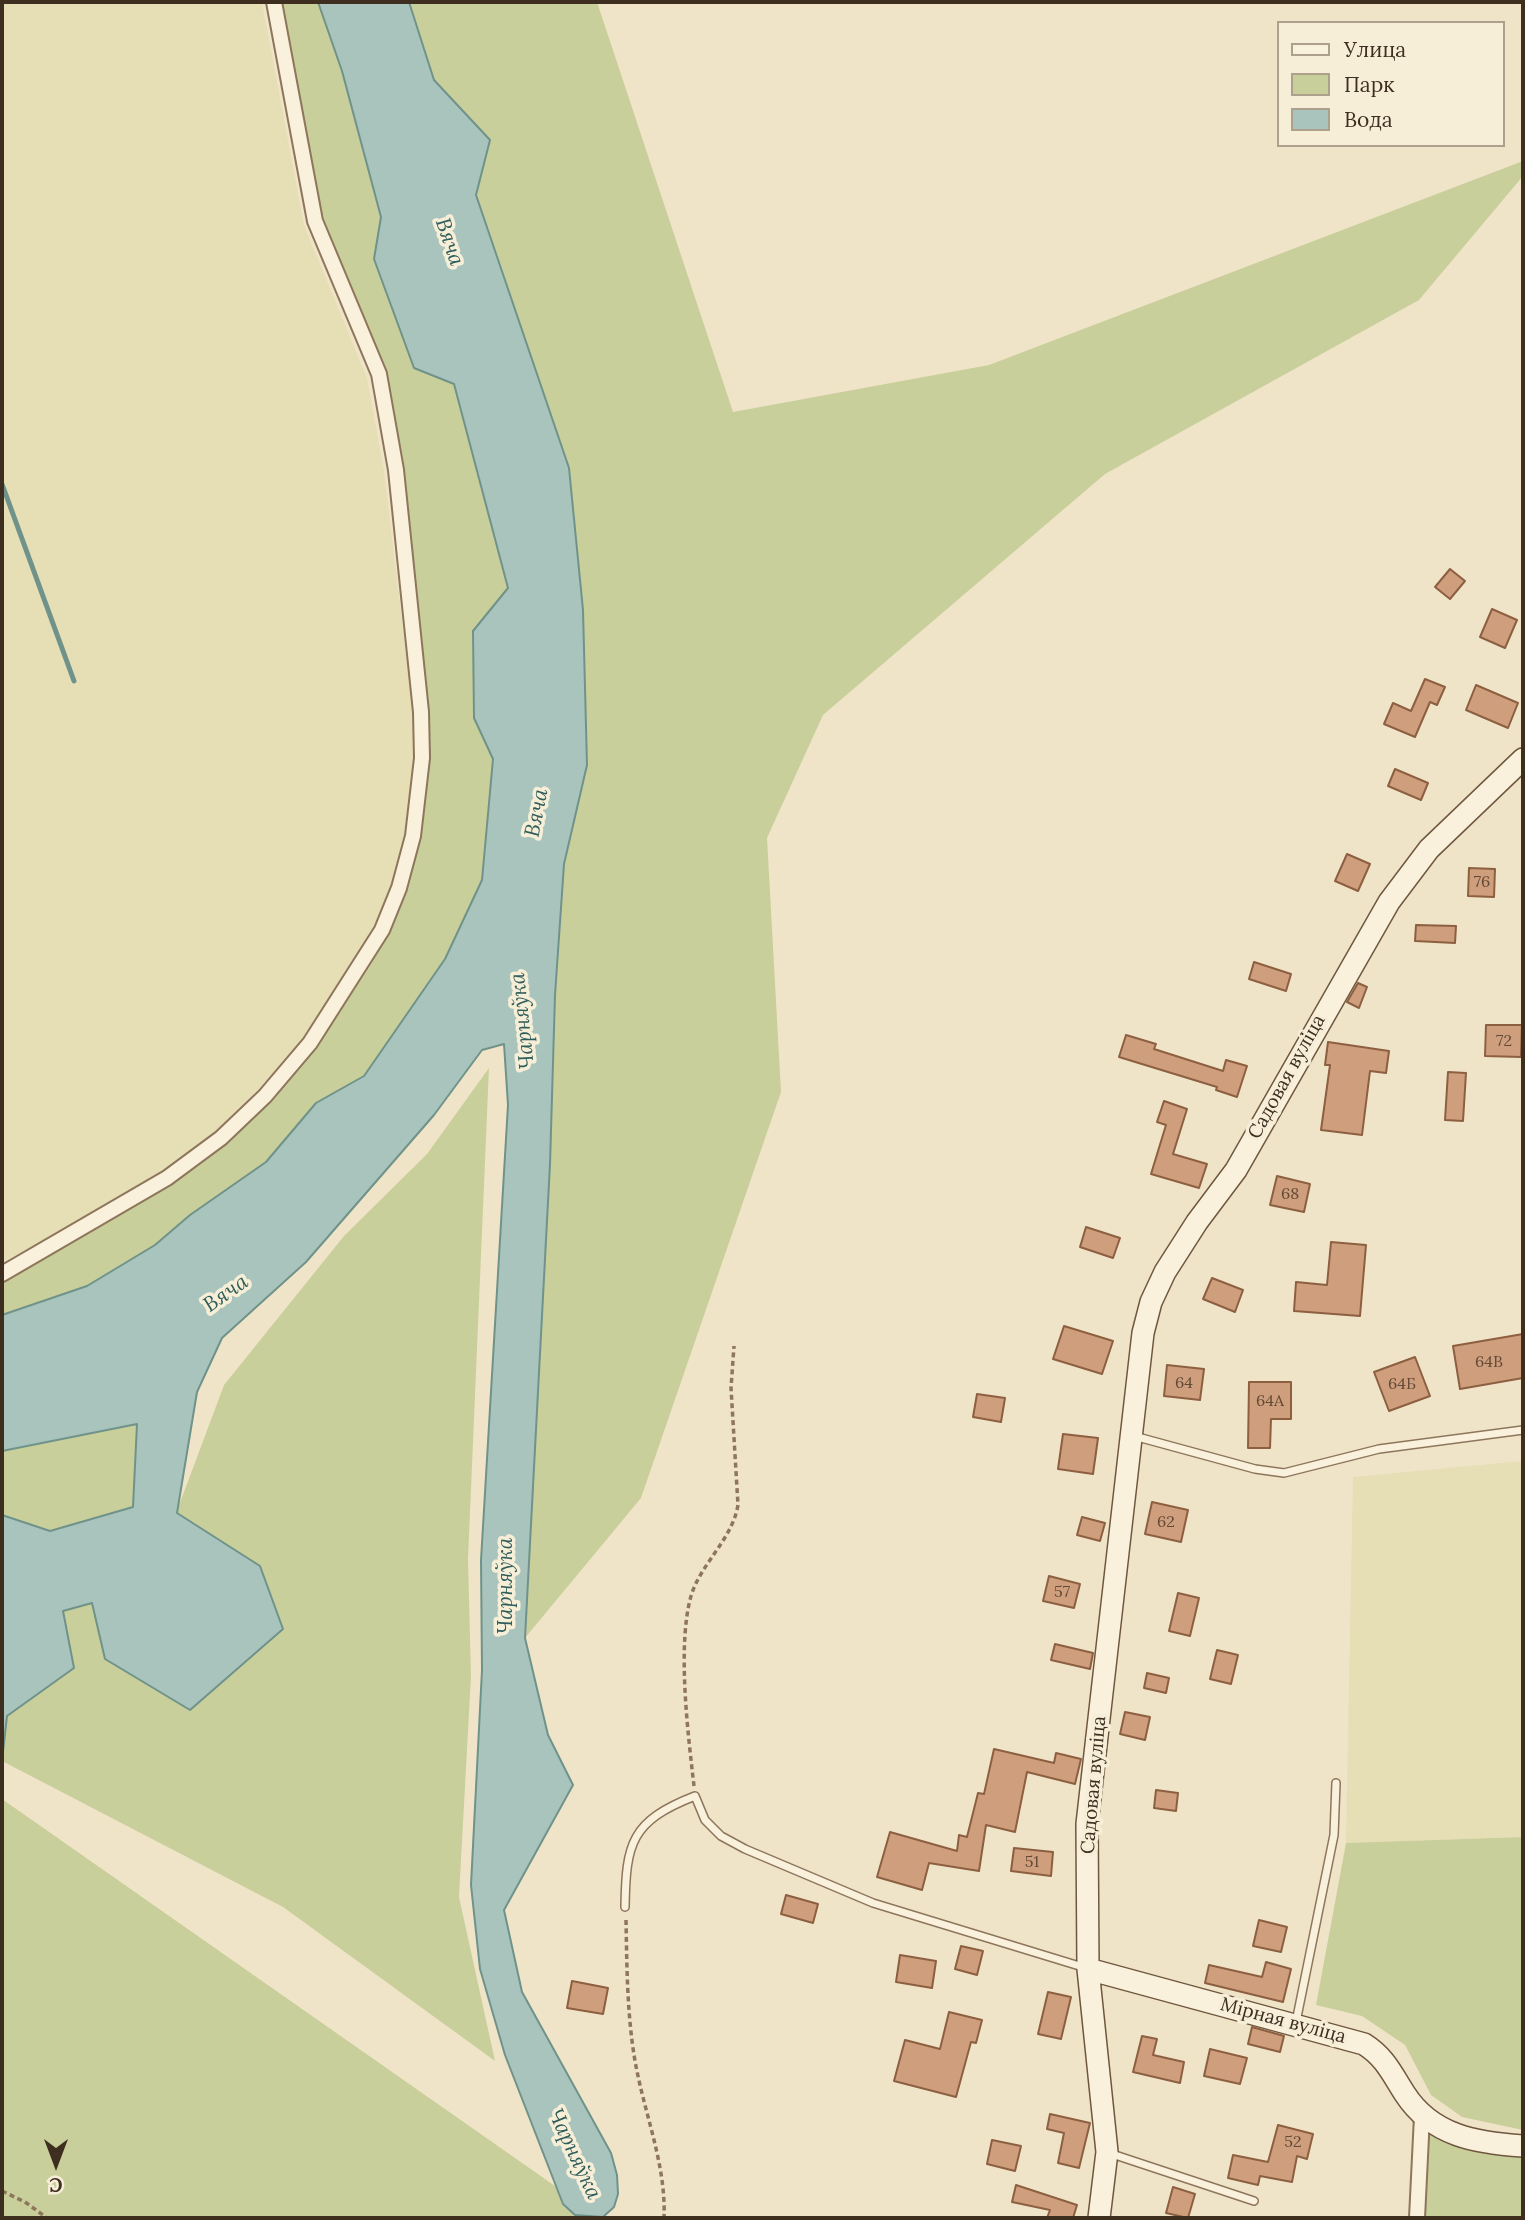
<!DOCTYPE html>
<html>
<head>
<meta charset="utf-8">
<style>
	body { margin:0 }
	#map { position:relative; width:1525px; height:2220px; overflow:hidden; background:#f0e4c8; font-family:Lora,serif }
	canvas { display:block }
	.frame { position:absolute; inset:0; border:4px solid #3d2e20; pointer-events:none }
	.legend { position:absolute; left:1277px; top:21px; width:228px; height:126px; box-sizing:border-box; background:#f7eed8; border:2px solid #ada18e; margin:0; padding:9px 12px; list-style:none; font-size:21px; color:#3d2e20 }
	.legend li { display:flex; align-items:center; gap:14px; height:35px }
	.legend b { width:35px; border:2px solid #ada18e }
	.north { position:absolute; left:21px; top:2129px; width:70px; height:70px; -webkit-text-stroke:5px #f7eed8; paint-order:stroke; rotate:180deg; font-size:19px; font-weight:700; line-height:28px; text-align:center; color:#3d2e20 }
	.north::after { content:''; display:block; margin:auto; width:24px; height:32px; background:#3d2e20; clip-path:polygon(50% 0,100% 100%,50% 72%,0 100%) }
</style>
</head>
<body>
<div id="map">
<canvas width="1525" height="2220"></canvas>
<div class="frame"></div>
<ul class="legend">
<li><b style="height:9px;background:#faf1dc"></b>Улица</li>
<li><b style="height:19px;background:#c9cf9b"></b>Парк</li>
<li><b style="height:19px;background:#a9c4bc"></b>Вода</li>
</ul>
<div class="north">С</div>
</div>
<script>
const g = document.querySelector('canvas').getContext('2d');
g.lineJoin = 'round';
function fillPath(path, color) { g.fillStyle = color; g.fill(path, 'evenodd'); }
function trace(path, color, width, dash) { g.strokeStyle = color; g.lineWidth = width; g.lineCap = dash ? 'butt' : 'round'; g.setLineDash(dash || []); g.stroke(path); }
function drawText(font, color, halo, rows, align = 'center') {
  g.font = font + ' Lora,serif'; g.lineWidth = 7; g.setLineDash([]); g.textBaseline = 'middle'; g.strokeStyle = halo; g.fillStyle = color; for (const [text, x, y, turn = 0] of rows) {
    g.save(); g.translate(x, y); g.rotate((+turn || 0) * Math.PI / 180); g.textAlign = isNaN(turn) ? turn : align; if (halo) g.strokeText(text, 0, 0); g.fillText(text, 0, 0); g.restore();
  }
}
fillPath(new Path2D(`
	M 2,2 L 262,2 L 304,225 L 367,378 L 384,471 L 413,713 L 414,758 L 407,832 L 396,882 L 371,948 L 307,1040 L 198,1149 L 104,1209 L 2,1262 Z
	M 1523,1461 L 1523,1837 L 1346,1843 L 1353,1477 Z`), '#e6deb5');
fillPath(new Path2D(`
	M 274,2 L 318,2 L 342,71 L 381,217 L 374,259 L 414,368 L 454,384 L 508,588 L 473,632 L 474,718 L 493,759 L 482,880 L 445,959 L 364,1076 L 316,1103 L 266,1162 L 155,1245 L 87,1286 L 2,1315 L 2,1274 L 221,1138 L 310,1043 L 399,888 L 422,758 L 379,375 L 315,221 Z
	M 409,2 L 597,2 L 733,412 L 989,365 L 1523,161 L 1523,176 L 1419,300 L 1105,474 L 823,715 L 767,838 L 781,1092 L 641,1498 L 525,1638 L 550,1164 L 555,995 L 564,864 L 587,765 L 583,610 L 569,468 L 476,195 L 490,141 L 434,80 Z
	M 489,1068 L 468,1559 L 471,1676 L 459,1897 L 495,2061 L 283,1907 L 2,1761 L 2,1451 L 222,1338 L 197,1392 L 178,1508 L 224,1385 L 344,1236 L 427,1154 Z
	M 2,1799 L 555,2186 C 562,2201 568,2213 585,2218 L 2,2218 Z
	M 1523,1837 L 1523,2130 L 1462,2117 L 1431,2095 L 1405,2045 L 1362,2016 L 1316,2005 L 1346,1843 Z
	M 1422,2116 L 1523,2146 L 1523,2218 L 1420,2218 Z`), '#c9cf9b');
const water = new Path2D(`
	M 318,2 L 409,2 L 434,80 L 490,140 L 476,195 L 569,468 L 583,610 L 587,765 L 564,864 L 555,995 L 550,1164 L 525,1638 L 548,1735 L 573,1785 L 504,1910 L 522,1992 L 611,2153 L 617,2175 L 618,2194 L 614,2207 L 603,2217 L 575,2215 L 563,2204 L 505,2055 L 480,1969 L 471,1885 L 482,1670 L 481,1560 L 508,1105 L 504,1044 L 482,1050 L 434,1115 L 306,1262 L 222,1338 L 197,1392 L 177,1513 L 260,1566 L 283,1629 L 190,1710 L 105,1659 L 92,1603 L 63,1611 L 74,1668 L 7,1716 L 2,1761 L 2,1515 L 50,1531 L 133,1507 L 137,1424 L 2,1451 L 2,1315 L 87,1286 L 155,1245 L 190,1215 L 266,1162 L 316,1103 L 364,1076 L 445,959 L 482,880 L 493,759 L 474,718 L 473,631 L 508,588 L 454,384 L 414,368 L 374,259 L 381,217 L 342,71 Z`);
fillPath(water, '#a9c4bc');
trace(water, '#6f938a', 2);
trace(new Path2D(`
	M 2,484 L 74,681`), '#6f938a', 5);
const building = new Path2D(`
	M 1450,569 L 1465,581 L 1450,599 L 1435,587 Z
	M 1492,609 L 1517,620 L 1505,648 L 1480,637 Z
	M 1425,679 L 1445,687 L 1437,705 L 1430,702 L 1415,737 L 1384,724 L 1393,703 L 1411,711 Z
	M 1476,685 L 1518,703 L 1508,728 L 1466,710 Z
	M 1395,769 L 1428,783 L 1421,800 L 1388,786 Z
	M 1347,854 L 1370,864 L 1358,891 L 1335,881 Z
	M 1469,868 L 1495,869 L 1494,897 L 1468,896 Z
	M 1416,925 L 1456,926 L 1455,943 L 1415,941 Z
	M 1254,962 L 1291,974 L 1286,991 L 1249,979 Z
	M 1358,983 L 1367,987 L 1359,1008 L 1347,1002 Z
	M 1486,1025 L 1522,1025 L 1521,1057 L 1485,1056 Z
	M 1126,1035 L 1156,1044 L 1154,1049 L 1223,1071 L 1226,1060 L 1247,1066 L 1237,1097 L 1216,1090 L 1217,1087 L 1119,1057 Z
	M 1328,1042 L 1389,1051 L 1386,1073 L 1370,1071 L 1362,1135 L 1321,1130 L 1330,1065 L 1325,1065 Z
	M 1448,1072 L 1466,1073 L 1463,1121 L 1445,1120 Z
	M 1164,1101 L 1187,1109 L 1173,1154 L 1207,1164 L 1199,1188 L 1151,1174 L 1166,1125 L 1157,1122 Z
	M 1277,1176 L 1310,1184 L 1304,1212 L 1270,1205 Z
	M 1086,1227 L 1120,1238 L 1113,1258 L 1080,1247 Z
	M 1331,1242 L 1366,1245 L 1360,1316 L 1294,1311 L 1296,1282 L 1327,1285 Z
	M 1212,1278 L 1243,1290 L 1235,1312 L 1203,1299 Z
	M 1064,1326 L 1113,1341 L 1102,1374 L 1053,1359 Z
	M 1523,1334 L 1523,1378 L 1460,1389 L 1453,1346 Z
	M 1415,1357 L 1430,1396 L 1389,1411 L 1374,1372 Z
	M 1167,1365 L 1204,1369 L 1200,1400 L 1164,1396 Z
	M 1249,1382 L 1291,1382 L 1291,1419 L 1271,1419 L 1270,1448 L 1248,1448 Z
	M 977,1394 L 1005,1398 L 1001,1422 L 973,1417 Z
	M 1063,1434 L 1098,1438 L 1093,1474 L 1058,1469 Z
	M 1152,1502 L 1188,1510 L 1181,1542 L 1145,1534 Z
	M 1082,1517 L 1105,1523 L 1100,1541 L 1077,1535 Z
	M 1049,1576 L 1080,1584 L 1074,1608 L 1043,1601 Z
	M 1178,1593 L 1199,1598 L 1190,1636 L 1169,1631 Z
	M 1055,1644 L 1093,1653 L 1090,1669 L 1051,1660 Z
	M 1217,1650 L 1238,1655 L 1231,1684 L 1210,1679 Z
	M 1147,1673 L 1169,1678 L 1166,1693 L 1144,1688 Z
	M 1125,1712 L 1150,1717 L 1145,1740 L 1120,1734 Z
	M 994,1749 L 1054,1763 L 1056,1753 L 1081,1759 L 1075,1784 L 1027,1772 L 1015,1832 L 986,1825 L 979,1871 L 929,1863 L 922,1890 L 877,1877 L 890,1832 L 957,1851 L 959,1835 L 967,1837 L 978,1793 L 984,1794 Z
	M 1156,1790 L 1178,1793 L 1176,1811 L 1154,1808 Z
	M 1014,1848 L 1053,1852 L 1051,1876 L 1011,1871 Z
	M 786,1895 L 818,1904 L 813,1923 L 781,1914 Z
	M 1259,1920 L 1287,1927 L 1281,1952 L 1253,1946 Z
	M 961,1946 L 983,1951 L 977,1975 L 955,1969 Z
	M 900,1955 L 936,1961 L 932,1988 L 896,1982 Z
	M 1266,1962 L 1291,1969 L 1283,2002 L 1205,1983 L 1209,1965 L 1262,1977 Z
	M 572,1981 L 608,1988 L 603,2014 L 567,2008 Z
	M 1048,1992 L 1071,1997 L 1061,2039 L 1038,2034 Z
	M 949,2012 L 982,2020 L 976,2043 L 971,2042 L 956,2097 L 894,2081 L 905,2040 L 940,2049 Z
	M 1252,2027 L 1284,2036 L 1280,2052 L 1248,2044 Z
	M 1142,2036 L 1157,2039 L 1153,2055 L 1184,2062 L 1180,2083 L 1133,2072 Z
	M 1210,2049 L 1247,2058 L 1240,2084 L 1204,2076 Z
	M 1050,2114 L 1090,2123 L 1079,2168 L 1058,2163 L 1064,2133 L 1047,2129 Z
	M 1278,2125 L 1313,2134 L 1307,2159 L 1297,2156 L 1292,2182 L 1260,2176 L 1258,2185 L 1228,2178 L 1233,2155 L 1268,2162 Z
	M 992,2140 L 1021,2146 L 1015,2171 L 987,2164 Z
	M 1016,2185 L 1077,2205 L 1073,2218 L 1047,2218 L 1050,2210 L 1012,2202 Z
	M 1173,2187 L 1195,2194 L 1188,2218 L 1166,2213 Z`);
fillPath(building, '#cf9f7d');
trace(building, '#8d5f41', 2);
const lane = new Path2D(`
	M 1134,1436 L 1255,1469 L 1284,1473 L 1379,1449 L 1523,1430
	M 625,1907 C 626,1843 631,1821 695,1796 L 705,1820 L 721,1836 L 745,1849 L 873,1903 L 1086,1968
	M 1296,2022 L 1334,1835 L 1336,1783
	M 1109,2153 L 1254,2201`);
const street = new Path2D(`
	M 2,1274 L 167,1178 L 221,1138 L 265,1096 L 310,1043 L 382,930 L 399,888 L 413,836 L 422,758 L 421,712 L 396,470 L 379,374 L 315,221 L 274,2
	M 1417,2218 L 1422,2116`);
const secondary = new Path2D(`
	M 1088,1969 L 1364,2044 C 1385,2057 1392,2074 1405,2094 C 1432,2136 1477,2143 1523,2146
	M 1099,2218 L 1107,2152 L 1088,1969 L 1087,1824 L 1143,1333 L 1151,1302 L 1165,1272 L 1197,1222 L 1236,1170 L 1389,902 L 1429,849 L 1523,759`);
trace(lane, '#8d765c', 10);
trace(street, '#8d765c', 18);
trace(secondary, '#6f573f', 24);
trace(new Path2D(`
	M 694,1786 C 688,1734 677,1646 691,1596 C 701,1563 732,1540 738,1505 L 731,1388 L 734,1346
	M 626,1920 C 627,1971 627,2026 638,2076 C 648,2123 666,2169 664,2218
	M 2,2191 L 25,2202 L 47,2218`), '#8d765c', 3.5, [5, 3.5]);
trace(lane, '#faf1dc', 7);
trace(street, '#faf1dc', 14);
trace(secondary, '#faf1dc', 21);
drawText('16px', '#624a37', null, [
	["76",1482,882],
	["72",1504,1041],
	["68",1290,1194],
	["64В",1489,1362],
	["64",1184,1383],
	["64Б",1402,1384],
	["64А",1270,1401],
	["62",1166,1522],
	["57",1062,1592],
	["51",1032,1862],
	["52",1293,2142]
]);
drawText('19px', '#3d2e20', '#f7eed8', [
	["Садовая вуліца",1287,1077,-61],
	["Садовая вуліца",1094,1785,-85],
	["Мірная вуліца",1283,2021,15]
]);
drawText('italic 21px', '#2f5d5a', '#f7eed8', [
	["Вяча",449,242,71],
	["Вяча",537,813,-79],
	["Чарняўка",523,1021,-96],
	["Вяча",226,1294,-35],
	["Чарняўка",506,1586,-90],
	["Чарняўка",574,2154,65]
]);
</script>
</body>
</html>
